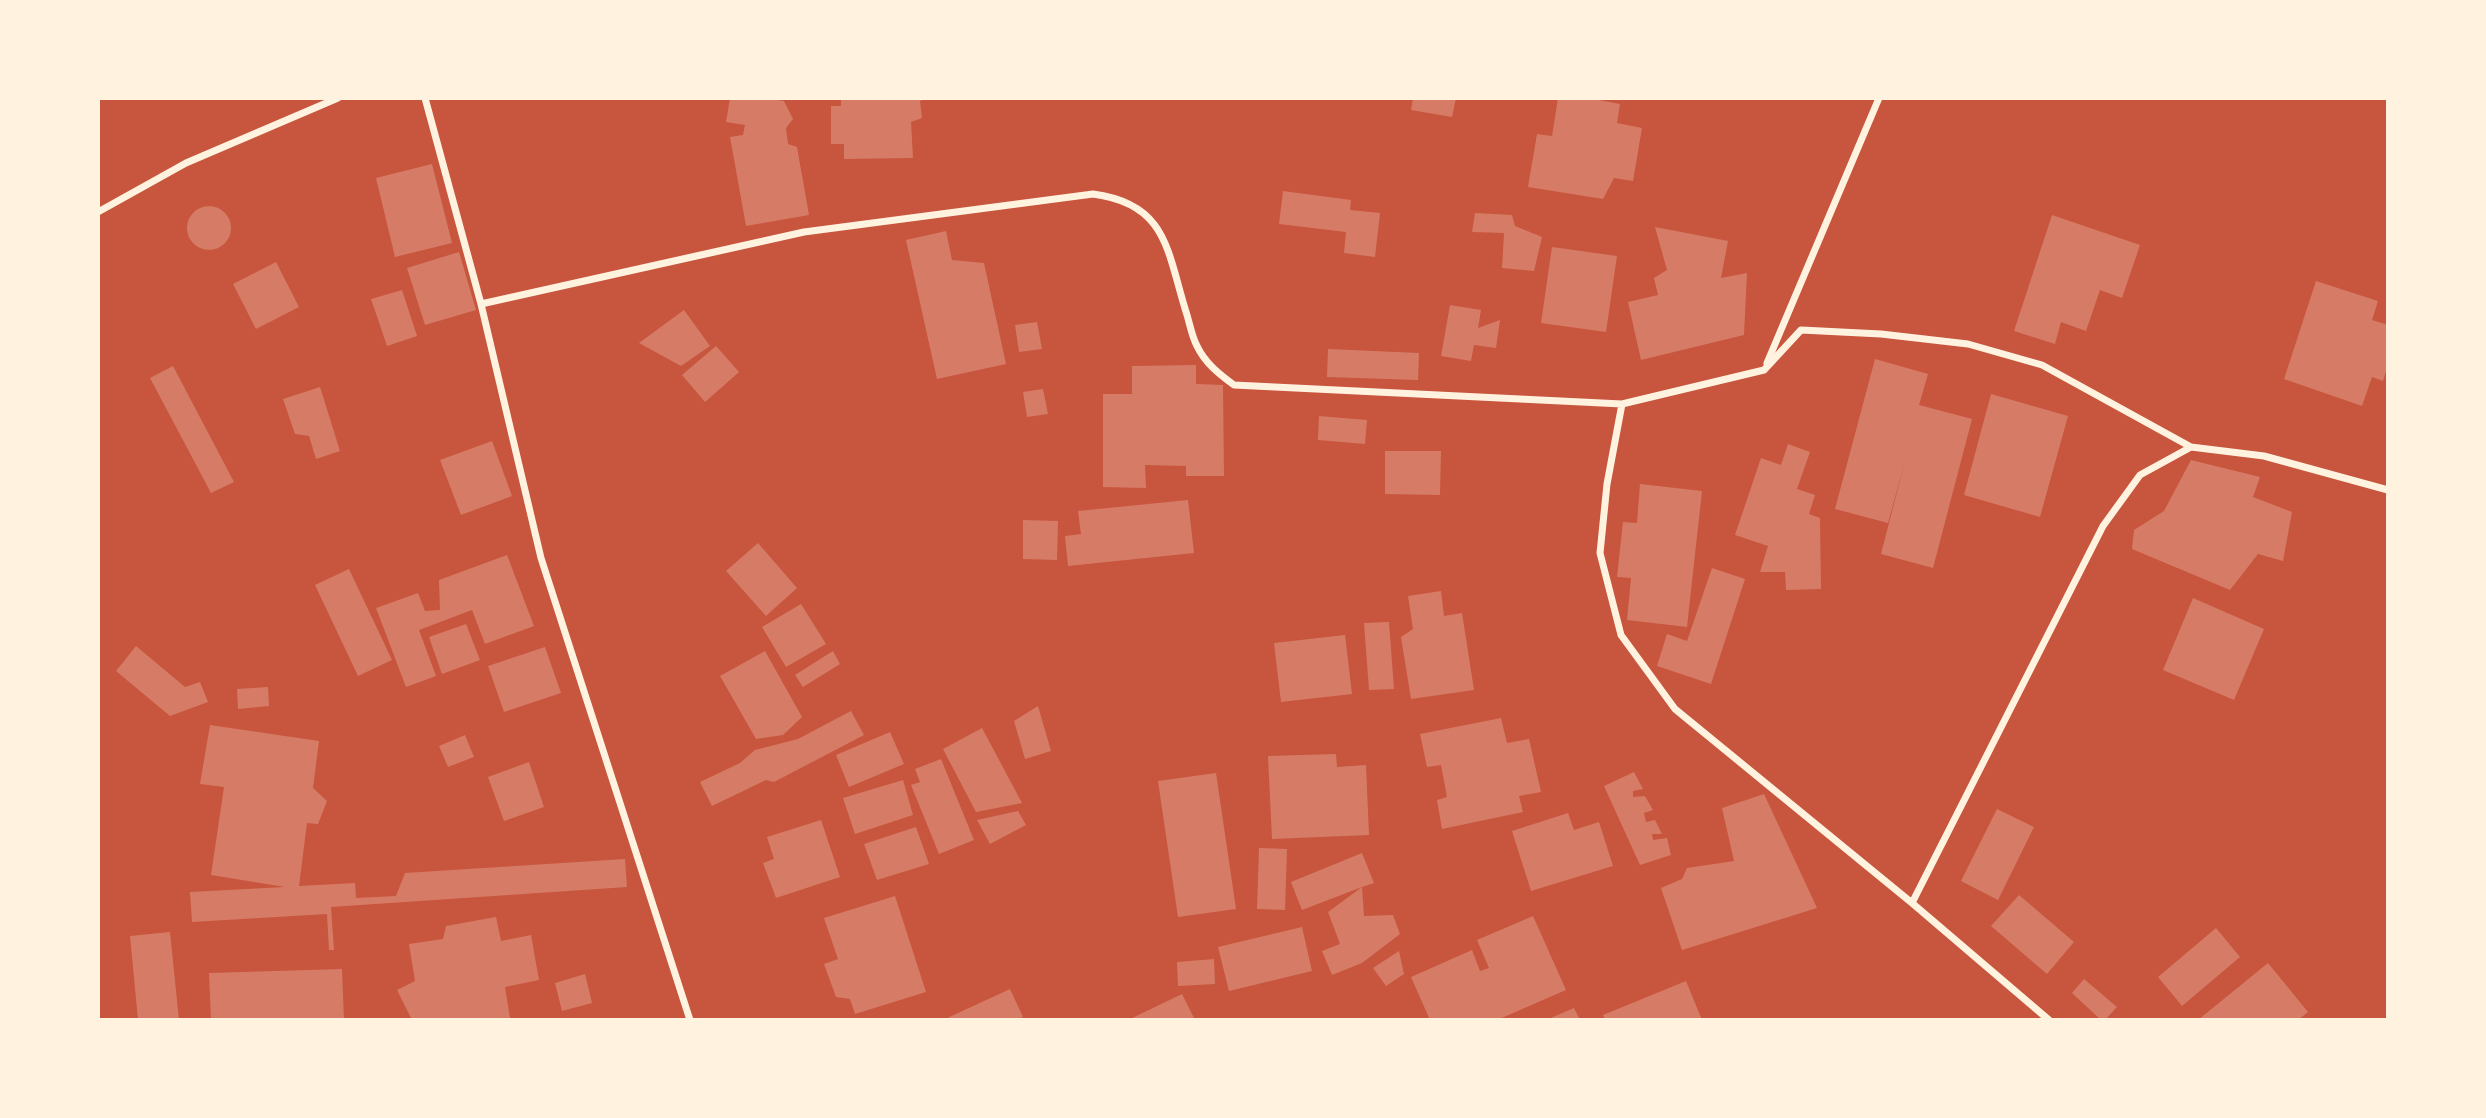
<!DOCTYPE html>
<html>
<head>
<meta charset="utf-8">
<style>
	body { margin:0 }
	#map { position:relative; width:2486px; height:1118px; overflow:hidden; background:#c8553d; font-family:"IBM Plex Sans",sans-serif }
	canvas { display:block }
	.frame { position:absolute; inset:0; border:100px solid #fff3e0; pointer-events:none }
</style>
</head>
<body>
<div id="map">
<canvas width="2486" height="1118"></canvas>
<div class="frame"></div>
</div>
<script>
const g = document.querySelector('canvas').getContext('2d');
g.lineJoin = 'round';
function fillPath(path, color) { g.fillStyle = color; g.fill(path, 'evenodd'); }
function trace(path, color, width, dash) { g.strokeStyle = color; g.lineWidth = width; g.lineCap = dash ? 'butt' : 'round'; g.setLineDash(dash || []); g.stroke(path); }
fillPath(new Path2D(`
	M 730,98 L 764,98 L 784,101 L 793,119 L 786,128 L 788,144 L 797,147 L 809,215 L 746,226 L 730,137 L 743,135 L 745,125 L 726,122 Z
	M 841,98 L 927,98 L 920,101 L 922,118 L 911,122 L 913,158 L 844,159 L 844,144 L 831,144 L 831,106 L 841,106 Z
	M 1413,98 L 1456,98 L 1452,117 L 1411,110 Z
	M 1558,98 L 1588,98 L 1620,104 L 1617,123 L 1642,128 L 1633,181 L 1614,178 L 1603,199 L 1528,187 L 1537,134 L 1552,136 Z
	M 432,164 L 452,243 L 395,257 L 376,178 Z
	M 1283,191 L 1351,200 L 1350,210 L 1380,213 L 1375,257 L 1344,253 L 1346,232 L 1279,224 Z
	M187 228a22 22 0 1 1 44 0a22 22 0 1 1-44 0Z
	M 1475,213 L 1512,215 L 1515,226 L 1542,237 L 1534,271 L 1502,268 L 1504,233 L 1472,232 Z
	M 2052,215 L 2140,245 L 2122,298 L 2100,290 L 2086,331 L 2061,322 L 2055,344 L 2014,331 Z
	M 1655,227 L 1728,241 L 1721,278 L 1747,273 L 1744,335 L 1641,360 L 1628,302 L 1658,295 L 1654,278 L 1667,270 Z
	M 946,231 L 952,260 L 984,263 L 1006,364 L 937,379 L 906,240 Z
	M 1552,247 L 1617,256 L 1606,332 L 1541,323 Z
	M 459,252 L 476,310 L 425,325 L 407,268 Z
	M 276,262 L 299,307 L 256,329 L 233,284 Z
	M 2316,281 L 2378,301 L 2372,320 L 2388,325 L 2388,365 L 2383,381 L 2372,377 L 2362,406 L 2284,379 Z
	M 402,290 L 417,336 L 387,346 L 371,299 Z
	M 1450,305 L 1481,310 L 1478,328 L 1500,320 L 1496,348 L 1474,345 L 1471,361 L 1441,356 Z
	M 684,310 L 710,346 L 681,366 L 639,343 Z
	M 1037,322 L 1042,349 L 1019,352 L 1015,325 Z
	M 716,346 L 739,372 L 705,402 L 682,375 Z
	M 1328,349 L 1419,353 L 1418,380 L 1327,377 Z
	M 1875,359 L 1928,374 L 1919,405 L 1972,419 L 1933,568 L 1881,554 L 1905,461 L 1888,523 L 1835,509 Z
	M 1196,365 L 1196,384 L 1223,385 L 1224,476 L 1186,476 L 1186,466 L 1145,465 L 1146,488 L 1103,487 L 1103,394 L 1132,394 L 1132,366 Z
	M 173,366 L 234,482 L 211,493 L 150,378 Z
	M 320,387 L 340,451 L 316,459 L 309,436 L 295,434 L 283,399 Z
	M 1043,389 L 1048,414 L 1027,417 L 1023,392 Z
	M 1991,394 L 2068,416 L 2040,517 L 1964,495 Z
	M 1319,416 L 1367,420 L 1365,444 L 1318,440 Z
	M 492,441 L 512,496 L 461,515 L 440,460 Z
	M 1788,444 L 1810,452 L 1797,489 L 1815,495 L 1809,514 L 1820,518 L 1821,589 L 1786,590 L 1785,572 L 1760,572 L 1768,546 L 1735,535 L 1761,458 L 1781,465 Z
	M 1385,451 L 1441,451 L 1440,495 L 1385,494 Z
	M 2191,460 L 2260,477 L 2253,497 L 2292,512 L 2283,561 L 2258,554 L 2230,590 L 2132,549 L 2134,530 L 2164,511 Z
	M 1640,484 L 1702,491 L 1687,627 L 1627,620 L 1631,578 L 1617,577 L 1623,522 L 1637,523 Z
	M 1188,500 L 1194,553 L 1068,566 L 1065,536 L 1081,534 L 1078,511 Z
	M 1023,520 L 1058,521 L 1057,560 L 1023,559 Z
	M 758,543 L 797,588 L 766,616 L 726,571 Z
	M 507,555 L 534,626 L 485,644 L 472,610 L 419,630 L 436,676 L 406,687 L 376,608 L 418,593 L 425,611 L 440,610 L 439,580 Z
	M 1712,568 L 1745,579 L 1711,684 L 1657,666 L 1667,634 L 1687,641 Z
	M 349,569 L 392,660 L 358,676 L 315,585 Z
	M 1441,591 L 1444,616 L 1462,613 L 1474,690 L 1411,699 L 1401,637 L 1413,629 L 1408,596 Z
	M 2193,598 L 2264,629 L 2234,700 L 2163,670 Z
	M 801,604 L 826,644 L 786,667 L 762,627 Z
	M 1389,622 L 1394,689 L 1369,690 L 1364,623 Z
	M 466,624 L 480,660 L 442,674 L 429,637 Z
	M 1345,635 L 1352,694 L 1281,702 L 1274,643 Z
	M 136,646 L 185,687 L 200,682 L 208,702 L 170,716 L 116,671 Z
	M 545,647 L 561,693 L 504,712 L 488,666 Z
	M 765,651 L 802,717 L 783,735 L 756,739 L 720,676 Z
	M 833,651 L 840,664 L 803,687 L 795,675 Z
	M 268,687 L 269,706 L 238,709 L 237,689 Z
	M 1038,706 L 1051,751 L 1025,759 L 1014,721 Z
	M 851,711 L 864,735 L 774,782 L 766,780 L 712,806 L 700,782 L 740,763 L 755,750 L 798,739 Z
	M 1501,718 L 1507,743 L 1529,739 L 1541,792 L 1519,796 L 1523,812 L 1442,829 L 1437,800 L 1447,797 L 1441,765 L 1427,767 L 1420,734 Z
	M 210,725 L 319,741 L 313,788 L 327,801 L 318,824 L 307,823 L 299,886 L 355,883 L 356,898 L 396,896 L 405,873 L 625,859 L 627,887 L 331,907 L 334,950 L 329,950 L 327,914 L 192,922 L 190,892 L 285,887 L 211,875 L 224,787 L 200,784 Z
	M 982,728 L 1022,803 L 976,812 L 943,749 Z
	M 890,732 L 904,764 L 849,787 L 836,755 Z
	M 465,735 L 474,757 L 448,767 L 439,746 Z
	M 1336,754 L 1337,767 L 1366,765 L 1369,835 L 1272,839 L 1268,756 Z
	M 941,759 L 974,840 L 939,854 L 911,785 L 920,782 L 915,769 Z
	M 529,762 L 544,807 L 504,821 L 488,777 Z
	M 1634,772 L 1643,789 L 1633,791 L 1633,797 L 1645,796 L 1653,810 L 1644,813 L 1646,822 L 1655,820 L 1662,834 L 1652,834 L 1653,840 L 1667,838 L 1671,855 L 1640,865 L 1604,786 Z
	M 1216,773 L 1236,909 L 1178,917 L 1158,781 Z
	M 903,780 L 913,815 L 855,834 L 843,798 Z
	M 1764,794 L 1817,908 L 1682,950 L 1661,888 L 1682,879 L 1687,868 L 1734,861 L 1722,808 Z
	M 1997,809 L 2034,827 L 1998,900 L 1961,881 Z
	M 1018,811 L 1026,825 L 990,844 L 977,820 Z
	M 1568,813 L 1574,830 L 1599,822 L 1613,866 L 1531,891 L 1512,831 Z
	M 821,820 L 840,877 L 776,898 L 763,863 L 774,859 L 767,837 Z
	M 916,827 L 929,864 L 877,880 L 864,844 Z
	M 1259,848 L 1287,849 L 1285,910 L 1257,909 Z
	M 1362,853 L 1374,883 L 1362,887 L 1364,916 L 1393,915 L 1400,934 L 1362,963 L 1332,975 L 1322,951 L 1340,944 L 1328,912 L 1362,887 L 1302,910 L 1291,882 Z
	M 2019,895 L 2074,942 L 2047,974 L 1991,926 Z
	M 895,896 L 926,992 L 855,1014 L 850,999 L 836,997 L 824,964 L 838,959 L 824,918 Z
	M 1533,916 L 1566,990 L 1497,1020 L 1430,1020 L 1411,977 L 1472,950 L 1480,971 L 1489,968 L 1477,940 Z
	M 496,917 L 501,941 L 531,935 L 539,980 L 505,987 L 510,1018 L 412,1020 L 397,990 L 415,981 L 409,944 L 443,939 L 446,926 Z
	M 1302,927 L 1312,971 L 1229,991 L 1218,947 Z
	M 2216,928 L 2240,957 L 2182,1006 L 2158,977 Z
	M 170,932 L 179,1020 L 138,1020 L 130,936 Z
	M 1399,951 L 1404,974 L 1386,986 L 1373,968 Z
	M 1214,959 L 1215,984 L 1178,986 L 1177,962 Z
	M 2268,963 L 2308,1012 L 2298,1020 L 2198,1020 Z
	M 342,969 L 344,1020 L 211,1020 L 209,973 Z
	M 585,974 L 592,1003 L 562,1011 L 555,983 Z
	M 2084,979 L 2117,1007 L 2105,1020 L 2101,1020 L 2072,993 Z
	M 1686,981 L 1702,1020 L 1605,1020 L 1603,1015 Z
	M 1010,989 L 1023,1017 L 1016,1020 L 943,1020 Z
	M 1182,994 L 1195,1020 L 1128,1020 Z
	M 1574,1008 L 1580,1020 L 1546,1020 Z`), '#d67c66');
trace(new Path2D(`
	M 425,98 L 481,304 L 541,558 L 690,1020
	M 98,212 L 186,163 L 338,98
	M 481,304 L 804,232 L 1093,194 C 1169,204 1167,253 1187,315 C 1190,325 1192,337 1197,346 C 1205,363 1219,374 1234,385 L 1622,404 L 1764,370 L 1801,330 L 1881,334 L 1968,344 L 2042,365 L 2191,447
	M 1767,363 L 1879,98
	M 1622,404 L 1607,484 L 1600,553 L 1621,635 L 1675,709 L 1912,903 L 2049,1020
	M 1912,903 L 2103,526 L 2140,475 L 2191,447 L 2264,456 L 2388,490`), '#fff3e0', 7);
</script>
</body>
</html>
